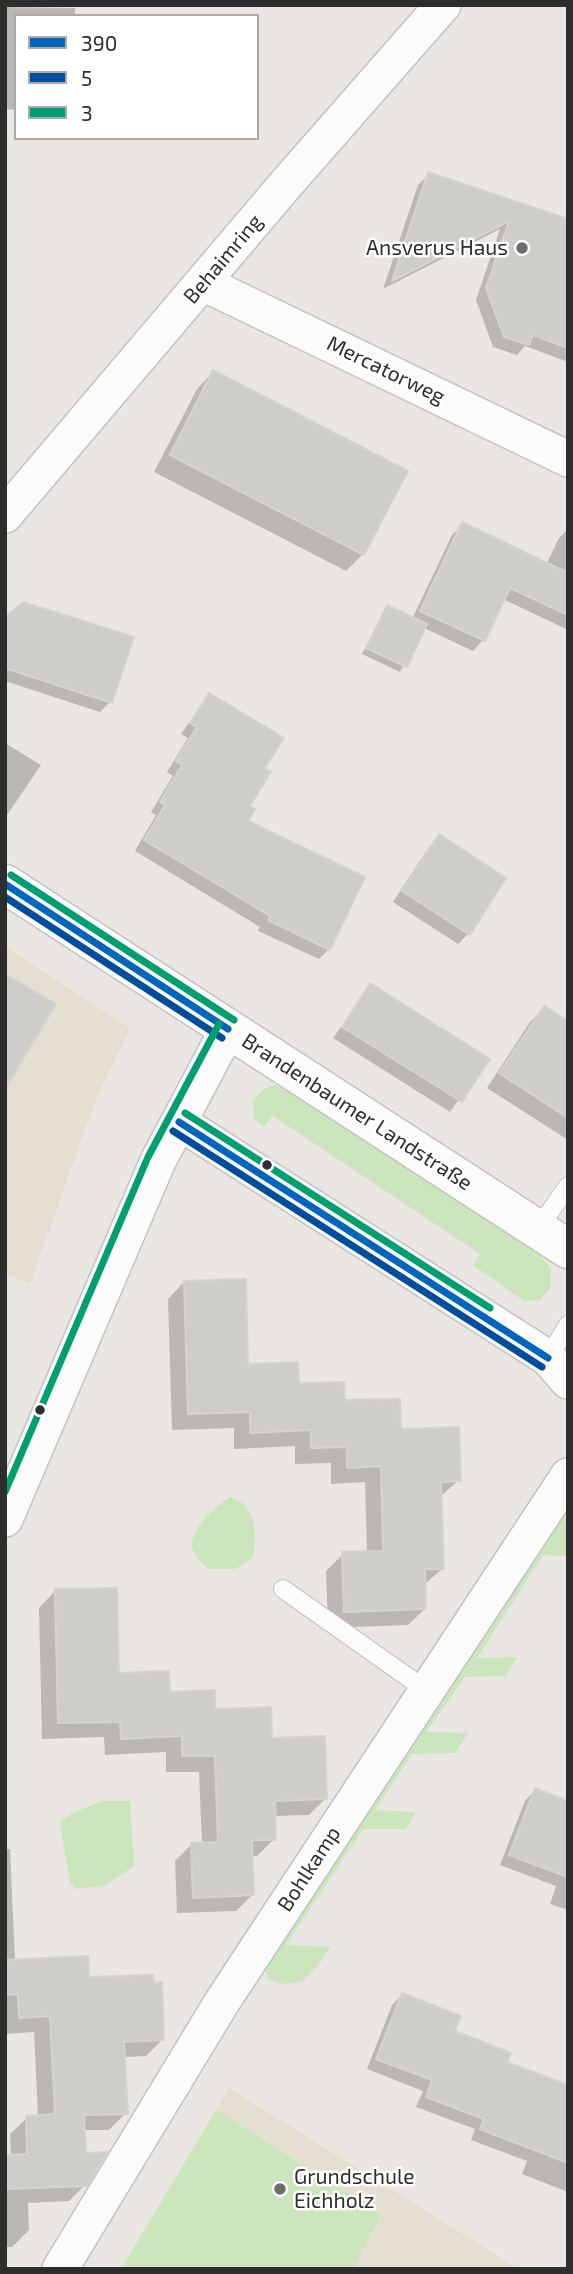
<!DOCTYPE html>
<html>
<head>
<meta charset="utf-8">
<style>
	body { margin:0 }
	#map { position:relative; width:573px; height:2274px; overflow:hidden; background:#eae7e2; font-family:"Exo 2",sans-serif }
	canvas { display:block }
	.frame { position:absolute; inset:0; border:7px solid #2d2d2d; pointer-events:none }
	.legend { position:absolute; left:14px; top:14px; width:245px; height:126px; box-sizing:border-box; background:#fff; border:2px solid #ababab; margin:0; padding:9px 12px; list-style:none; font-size:21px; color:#2d2d2d }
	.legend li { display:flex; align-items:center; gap:14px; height:35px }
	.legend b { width:35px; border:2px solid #ababab }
</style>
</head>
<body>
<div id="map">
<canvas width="573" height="2274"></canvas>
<div class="frame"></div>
<ul class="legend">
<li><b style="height:9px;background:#0065bd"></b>390</li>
<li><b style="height:9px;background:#004d9e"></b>5</li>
<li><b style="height:9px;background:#009f6f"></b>3</li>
</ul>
</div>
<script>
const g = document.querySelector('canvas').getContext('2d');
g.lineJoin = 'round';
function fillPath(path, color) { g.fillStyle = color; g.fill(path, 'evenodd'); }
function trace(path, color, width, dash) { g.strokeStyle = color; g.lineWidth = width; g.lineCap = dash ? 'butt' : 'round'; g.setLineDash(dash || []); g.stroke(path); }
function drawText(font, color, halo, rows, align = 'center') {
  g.font = font + ' "Exo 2",sans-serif'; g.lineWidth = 5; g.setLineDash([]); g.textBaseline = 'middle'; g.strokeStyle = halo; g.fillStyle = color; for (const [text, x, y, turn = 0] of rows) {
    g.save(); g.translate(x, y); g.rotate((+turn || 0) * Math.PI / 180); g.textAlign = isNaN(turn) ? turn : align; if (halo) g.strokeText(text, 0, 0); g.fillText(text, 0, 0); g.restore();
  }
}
fillPath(new Path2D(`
	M 5,946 L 130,1028 L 96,1099 L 30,1284 L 5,1274 Z
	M 229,2088 L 519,2269 L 121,2269 Z`), '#e5dfd1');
fillPath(new Path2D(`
	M 275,1085 L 289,1090 L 540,1255 L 551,1269 L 551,1287 L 540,1300 L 524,1301 L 473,1265 L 480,1254 L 273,1116 L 263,1127 L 254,1118 L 253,1101 L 264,1089 Z
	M 230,1497 C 256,1504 259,1536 252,1559 L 235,1569 L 208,1569 C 203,1564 196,1558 193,1551 C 186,1531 216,1507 230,1497 Z
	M 560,1517 L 568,1518 L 568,1556 L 543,1555 L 477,1658 L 517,1657 L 505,1676 L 465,1677 L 426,1732 L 468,1733 L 455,1753 L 412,1754 L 375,1810 L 416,1812 L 406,1829 L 363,1829 L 286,1945 L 330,1947 L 318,1966 L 301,1982 L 279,1984 L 268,1978 L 263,1964 Z
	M 102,1801 L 130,1801 L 134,1866 L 106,1885 L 77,1889 L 70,1883 L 60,1823 L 72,1813 Z
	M 216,2110 L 381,2215 L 353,2269 L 121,2269 Z`), '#cbe5bc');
fillPath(new Path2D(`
	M 5,7 L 75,8 L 75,16 L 16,16 L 16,110 L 5,109 Z
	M 429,174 L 568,220 L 568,362 L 525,346 L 517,355 L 493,347 L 476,300 L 500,229 L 383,289 L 418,185 Z
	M 213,372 L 363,554 L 346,571 L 154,472 L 197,389 Z
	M 462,525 L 546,565 L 559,538 L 568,529 L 568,630 L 503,599 L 483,640 L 473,651 L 424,628 L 400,672 L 362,654 L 387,607 L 412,619 L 452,535 Z
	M 5,620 L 110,702 L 100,712 L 5,681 Z
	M 209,695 L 263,769 L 247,807 L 245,822 L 329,949 L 319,959 L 258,931 L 260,927 L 135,851 L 156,815 L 151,812 L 173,776 L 167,772 L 188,738 L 181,734 Z
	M 5,743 L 41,765 L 5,818 Z
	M 439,837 L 469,933 L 458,944 L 393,902 L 429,847 Z
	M 371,985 L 487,1059 L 450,1112 L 333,1038 Z
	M 544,1008 L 568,1024 L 568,1140 L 487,1088 L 530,1022 Z
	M 184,1282 L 247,1366 L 343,1402 L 399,1431 L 459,1480 L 440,1497 L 443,1568 L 424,1585 L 425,1609 L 408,1625 L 328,1628 L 326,1571 L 343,1554 L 367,1553 L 365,1482 L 331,1484 L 331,1463 L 295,1464 L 295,1446 L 234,1449 L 234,1428 L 172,1430 L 168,1299 Z
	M 55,1591 L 117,1674 L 214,1711 L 270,1740 L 326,1798 L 309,1815 L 273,1816 L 274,1839 L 257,1856 L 251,1856 L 252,1895 L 236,1911 L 177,1913 L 175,1861 L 192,1844 L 202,1844 L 199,1772 L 166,1772 L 166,1752 L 105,1755 L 104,1737 L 42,1739 L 39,1608 Z
	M 535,1790 L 568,1803 L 568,1910 L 550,1904 L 556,1886 L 500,1865 L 525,1801 Z
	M 5,1849 L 10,1849 L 15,1961 L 88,1978 L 163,2039 L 146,2056 L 123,2057 L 126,2113 L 109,2130 L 83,2130 L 86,2184 L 69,2201 L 28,2203 L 29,2230 L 12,2247 L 5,2247 L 5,2157 L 11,2156 L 10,2134 L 27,2118 L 38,2117 L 34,2032 L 5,2034 Z
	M 402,1995 L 453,2032 L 568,2104 L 568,2192 L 522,2174 L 527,2161 L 471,2140 L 475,2129 L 416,2107 L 423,2091 L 367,2069 L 392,2005 Z`), '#0003');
const building = new Path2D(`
	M 428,172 L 568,219 L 568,348 L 533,335 L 529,345 L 504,337 L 486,288 L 509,221 L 392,281 Z
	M 213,370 L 408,471 L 364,555 L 170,455 Z
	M 462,522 L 568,573 L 568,615 L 510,588 L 485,641 L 420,611 Z
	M 23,602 L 134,637 L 112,703 L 5,668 L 5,617 Z
	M 387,605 L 427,624 L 407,667 L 366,648 Z
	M 209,693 L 284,738 L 265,768 L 271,772 L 250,806 L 255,809 L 248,821 L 365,877 L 330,950 L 268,920 L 270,916 L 144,840 L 165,805 L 160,802 L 182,765 L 176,761 L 197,727 L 190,723 Z
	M 439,834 L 506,878 L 470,935 L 402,891 Z
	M 5,974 L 56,1004 L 5,1089 Z
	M 370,983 L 490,1059 L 462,1102 L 342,1027 Z
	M 544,1006 L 568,1021 L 568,1118 L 499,1073 Z
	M 246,1279 L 248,1364 L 298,1362 L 299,1383 L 344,1382 L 345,1400 L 400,1399 L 401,1429 L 459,1427 L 461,1481 L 441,1482 L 444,1569 L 425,1569 L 426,1609 L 344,1612 L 342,1552 L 383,1551 L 381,1466 L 347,1468 L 347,1447 L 311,1448 L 311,1430 L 250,1433 L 250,1412 L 188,1414 L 184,1281 Z
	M 117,1588 L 119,1673 L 169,1671 L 170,1692 L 215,1690 L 215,1709 L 271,1707 L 272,1738 L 325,1736 L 327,1799 L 275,1801 L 276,1840 L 252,1840 L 254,1895 L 193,1898 L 191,1843 L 218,1842 L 215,1756 L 182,1756 L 182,1736 L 121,1739 L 120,1722 L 58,1723 L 55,1589 Z
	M 535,1788 L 568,1801 L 568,1877 L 509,1855 Z
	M 88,1956 L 89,1977 L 153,1975 L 154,1983 L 162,1982 L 164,2040 L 124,2042 L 128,2114 L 84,2115 L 86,2153 L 107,2152 L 87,2186 L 5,2189 L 5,2155 L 27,2154 L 26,2116 L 55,2114 L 50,2016 L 19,2018 L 18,1994 L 5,1995 L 5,1960 Z
	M 402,1993 L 461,2016 L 455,2031 L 511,2053 L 507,2062 L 568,2085 L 568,2163 L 480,2129 L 484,2119 L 426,2097 L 432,2080 L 376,2059 Z`);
fillPath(building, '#cfcdc9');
trace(building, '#d5d3cf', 2);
const lane = new Path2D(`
	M 538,1229 L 568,1186
	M 548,1358 L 568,1325
	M 283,1589 L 426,1690`);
const street = new Path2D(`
	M 203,283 L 568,459
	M 5,515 L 286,184 L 443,5
	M 179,1122 L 548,1358 L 568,1381
	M 5,1519 L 158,1161 L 228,1029
	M 60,2269 L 222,2002 L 568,1476`);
const secondary = new Path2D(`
	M 5,884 L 568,1249`);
trace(lane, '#c4c3c3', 20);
trace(street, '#c4c3c3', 38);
trace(secondary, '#c4c3c3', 41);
trace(lane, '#fcfbfb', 18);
trace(street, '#fcfbfb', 35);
trace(secondary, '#fcfbfb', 38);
trace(new Path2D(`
	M 5,884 L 228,1029
	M 179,1122 L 548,1358`), '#0065bd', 7);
trace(new Path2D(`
	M 5,897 L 222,1038
	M 173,1131 L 542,1367`), '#004d9e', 7);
trace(new Path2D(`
	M 11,875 L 234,1020
	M 185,1113 L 490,1308
	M 5,1492 L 148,1157 L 219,1024`), '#009f6f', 7);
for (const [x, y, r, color] of [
	[522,248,7,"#6f6e6c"],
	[267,1165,6,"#2d2d2d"],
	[40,1410,6,"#2d2d2d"],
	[280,2189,7,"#6f6e6c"]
]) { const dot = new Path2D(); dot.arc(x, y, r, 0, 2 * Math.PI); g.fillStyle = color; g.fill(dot); trace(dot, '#fff', 2.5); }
drawText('21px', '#2d2d2d', '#fff', [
	["Ansverus Haus",508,248],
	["Grundschule",294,2177,"left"],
	["Eichholz",294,2201,"left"]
], 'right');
drawText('21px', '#2d2d2d', '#fff', [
	["Behaimring",223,259,-50],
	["Mercatorweg",386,370,26],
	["Brandenbaumer Landstraße",357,1112,33],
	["Bohlkamp",309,1869,-57]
]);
</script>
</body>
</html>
